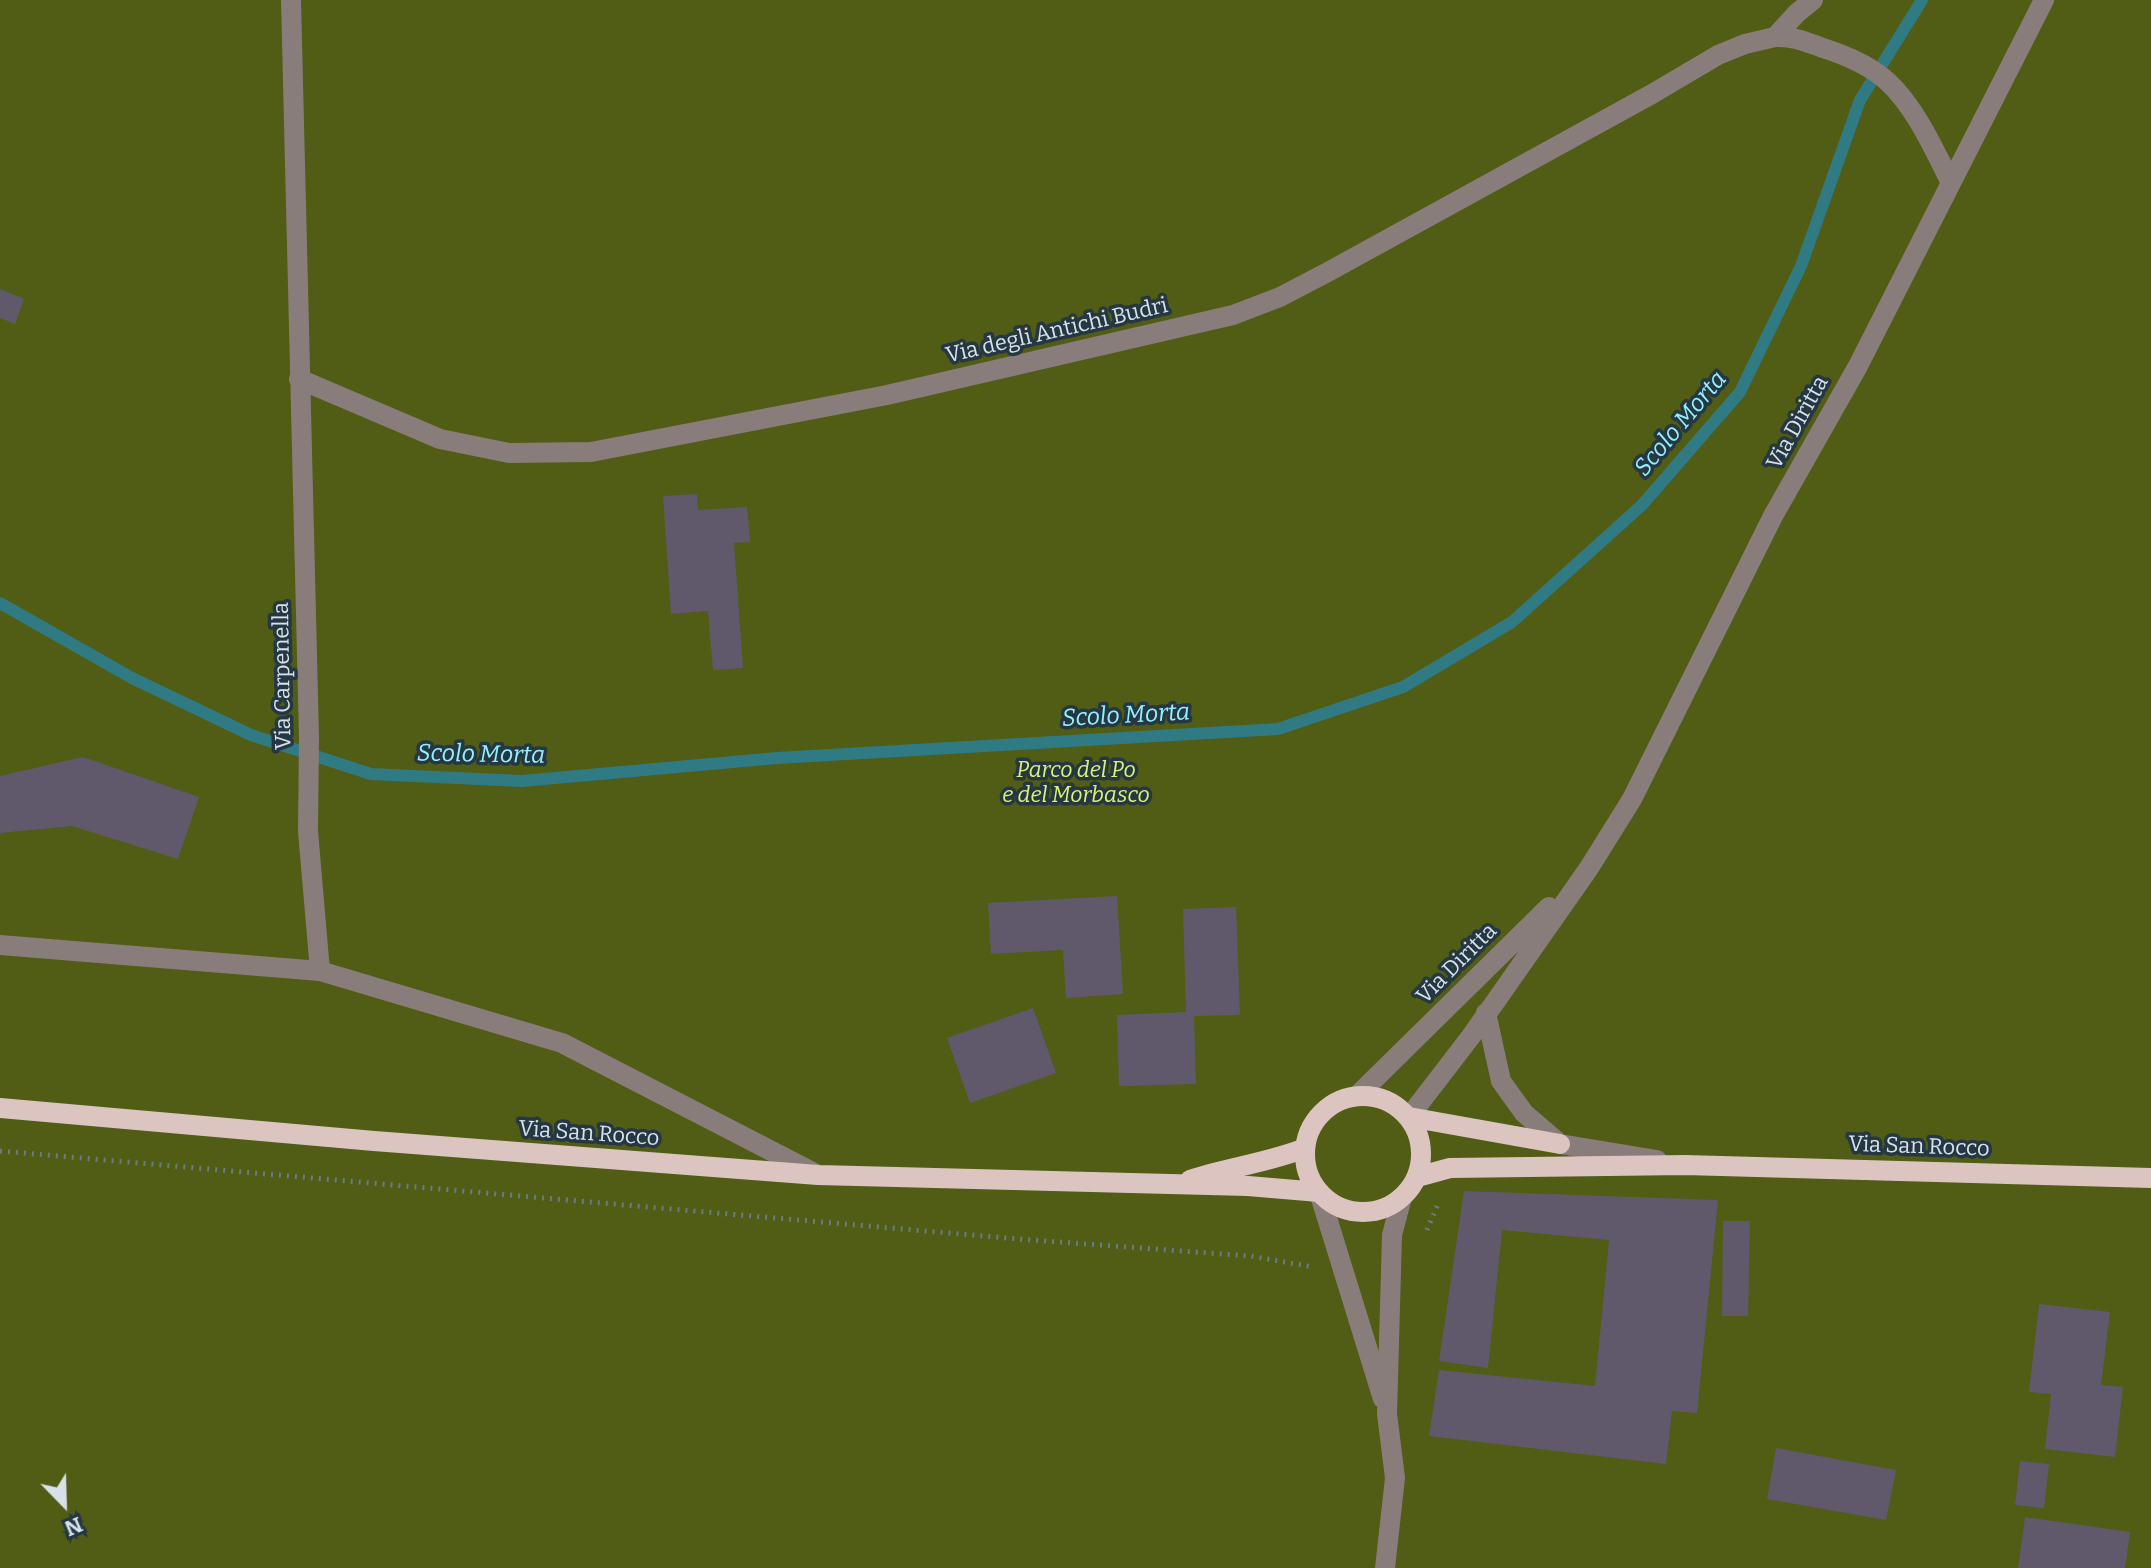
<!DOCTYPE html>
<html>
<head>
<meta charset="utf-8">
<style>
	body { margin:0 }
	#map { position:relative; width:2151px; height:1568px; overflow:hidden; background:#263744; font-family:Bitter,serif }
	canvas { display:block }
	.north { position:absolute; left:24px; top:1464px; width:80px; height:80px; -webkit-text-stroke:6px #263744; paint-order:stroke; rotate:157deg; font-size:22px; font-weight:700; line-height:32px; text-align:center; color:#d6e1e9 }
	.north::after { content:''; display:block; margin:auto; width:28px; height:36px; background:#d6e1e9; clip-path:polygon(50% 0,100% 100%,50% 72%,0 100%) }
</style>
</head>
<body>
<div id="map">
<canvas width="2151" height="1568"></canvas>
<div class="north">N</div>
</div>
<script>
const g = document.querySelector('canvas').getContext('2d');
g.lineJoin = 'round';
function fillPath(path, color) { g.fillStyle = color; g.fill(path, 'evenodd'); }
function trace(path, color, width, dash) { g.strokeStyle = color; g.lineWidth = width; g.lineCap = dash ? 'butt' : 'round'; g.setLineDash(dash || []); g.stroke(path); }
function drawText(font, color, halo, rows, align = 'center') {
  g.font = font + ' Bitter,serif'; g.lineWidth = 7; g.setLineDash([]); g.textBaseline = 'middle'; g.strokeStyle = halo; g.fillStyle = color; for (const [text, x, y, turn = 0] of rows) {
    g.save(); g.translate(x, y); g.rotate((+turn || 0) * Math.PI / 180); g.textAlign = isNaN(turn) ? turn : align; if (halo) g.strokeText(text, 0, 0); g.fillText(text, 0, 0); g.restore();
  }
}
fillPath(new Path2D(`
	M 0,0 L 2151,0 L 2151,1568 L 0,1568 Z`), '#515c14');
trace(new Path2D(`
	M 0,603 L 132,678 L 251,735 L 371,774 L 522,781 L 777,758 L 1278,729 L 1403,687 L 1512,622 L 1642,505 L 1740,392 L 1801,266 L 1860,100 L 1922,0`), '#307a83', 12);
fillPath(new Path2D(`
	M 0,289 L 24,299 L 15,324 L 0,318 Z
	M 697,494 L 698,510 L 747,507 L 750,542 L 734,543 L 743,668 L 713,670 L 708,611 L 671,614 L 663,496 Z
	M 83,757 L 199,797 L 178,859 L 72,826 L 0,833 L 0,776 Z
	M 1117,896 L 1123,994 L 1066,998 L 1063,950 L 991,954 L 988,903 Z
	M 1236,907 L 1240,1015 L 1194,1016 L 1196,1084 L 1119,1086 L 1117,1015 L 1186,1012 L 1183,909 Z
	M 1033,1008 L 1056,1073 L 970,1103 L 947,1038 Z
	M 1464,1191 L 1718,1200 L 1697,1413 L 1672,1411 L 1666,1464 L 1429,1436 L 1439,1370 L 1595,1386 L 1609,1240 L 1502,1230 L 1488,1368 L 1439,1361 Z
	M 1723,1221 L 1750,1221 L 1748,1316 L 1722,1316 Z
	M 2039,1304 L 2110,1312 L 2101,1385 L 2123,1387 L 2115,1457 L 2045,1449 L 2051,1394 L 2029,1392 Z
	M 1776,1448 L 1896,1470 L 1886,1520 L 1767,1499 Z
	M 2020,1461 L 2049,1464 L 2044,1508 L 2015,1505 Z
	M 2025,1517 L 2130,1532 L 2125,1568 L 2018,1568 Z`), '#60596c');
trace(new Path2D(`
	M 0,1151 L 1018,1239 L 1250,1256 L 1313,1267
	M 1427,1230 L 1439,1202`), '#6b7a85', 5, [2, 6]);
trace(new Path2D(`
	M 291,0 L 309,737 L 308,831 L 320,971
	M 1775,37 C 1793,36 1806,42 1823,48 C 1845,55 1871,66 1888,82 C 1915,107 1934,149 1950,181
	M 299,379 L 440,439 L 509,453 L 591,452 L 887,395 L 1233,315 L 1280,297 L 1326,273 L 1652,94 L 1718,55 L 1745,44 L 1775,37 L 1797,13 L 1813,0
	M 0,945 L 320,971 L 562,1043 L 818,1175
	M 1486,1013 L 1501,1081 L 1524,1113 L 1560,1144 L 1657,1160
	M 1358,1095 L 1549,907
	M 1409,1117 L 1472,1035 L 1589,868 L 1632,799 L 1773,516 L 1858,366 L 2044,0
	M 1319,1192 L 1383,1399
	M 1385,1568 L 1395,1478 L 1387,1414 L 1392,1235 L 1402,1197`), '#897d7c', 20);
trace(new Path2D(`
	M1305 1154a58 58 0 1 1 116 0a58 58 0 1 1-116 0Z
	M 0,1108 L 374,1141 L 818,1175 L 1248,1186 L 1319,1192
	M 1409,1117 L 1560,1144
	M 1417,1177 L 1450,1168 L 1685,1165 L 2151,1178
	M 1190,1180 C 1228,1167 1268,1163 1305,1148`), '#dcc5c1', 20);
drawText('22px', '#d6e1e9', '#263744', [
	["Via degli Antichi Budri",1057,331,-13],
	["Via Diritta",1798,423,-61],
	["Via Carpenella",283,676,-91],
	["Via Diritta",1457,964,-45],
	["Via San Rocco",589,1134,4],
	["Via San Rocco",1919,1147,2]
]);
drawText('italic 22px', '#d9f174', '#263744', [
	["Parco del Po",1076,771],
	["e del Morbasco",1076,796]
]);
drawText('italic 24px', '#92f1fd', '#263744', [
	["Scolo Morta",1681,424,-50],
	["Scolo Morta",1126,716,-3],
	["Scolo Morta",481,755,1]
]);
</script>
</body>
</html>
